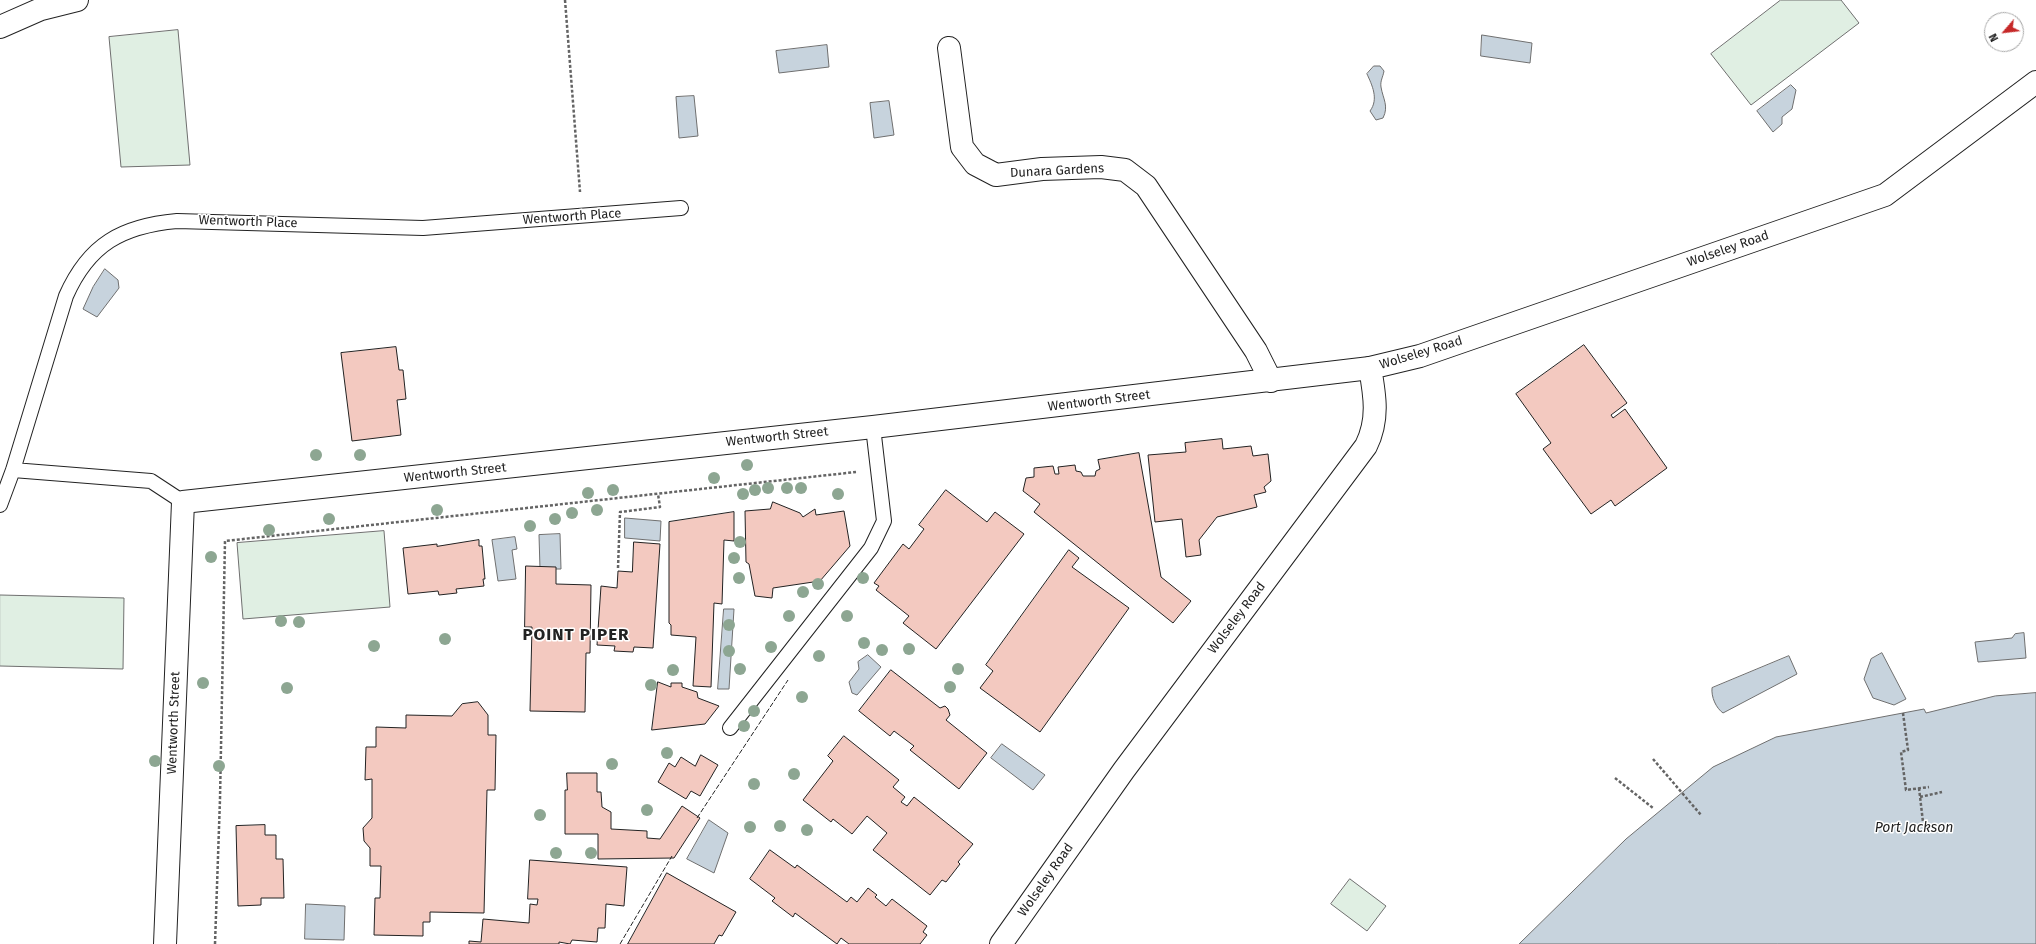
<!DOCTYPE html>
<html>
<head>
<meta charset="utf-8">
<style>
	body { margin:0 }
	#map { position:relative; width:2036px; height:944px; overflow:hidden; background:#fff; font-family:"Fira Sans",sans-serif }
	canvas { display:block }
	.north { position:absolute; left:1984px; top:12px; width:40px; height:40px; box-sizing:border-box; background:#fff; border:1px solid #a7a7a7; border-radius:50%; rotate:242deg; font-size:11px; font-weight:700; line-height:16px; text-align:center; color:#222 }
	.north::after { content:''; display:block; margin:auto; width:14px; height:18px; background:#c62828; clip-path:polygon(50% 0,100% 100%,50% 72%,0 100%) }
</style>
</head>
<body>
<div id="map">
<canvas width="2036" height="944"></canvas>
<div class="north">N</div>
</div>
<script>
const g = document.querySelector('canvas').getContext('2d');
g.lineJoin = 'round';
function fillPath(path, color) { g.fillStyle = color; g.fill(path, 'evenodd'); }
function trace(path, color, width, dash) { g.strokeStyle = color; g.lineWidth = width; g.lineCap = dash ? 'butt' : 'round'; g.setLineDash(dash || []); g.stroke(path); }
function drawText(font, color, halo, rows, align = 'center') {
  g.font = font + ' "Fira Sans",sans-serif'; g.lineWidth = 3; g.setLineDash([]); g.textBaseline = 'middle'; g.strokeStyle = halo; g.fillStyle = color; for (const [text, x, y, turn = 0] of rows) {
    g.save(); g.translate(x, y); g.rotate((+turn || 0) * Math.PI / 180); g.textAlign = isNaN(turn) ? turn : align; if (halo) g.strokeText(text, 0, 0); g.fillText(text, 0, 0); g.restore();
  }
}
const green = new Path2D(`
	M 1781,0 L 1841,0 L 1859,23 L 1751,105 L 1711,54 Z
	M 178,30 L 190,165 L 121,167 L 109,37 Z
	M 384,531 L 390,607 L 243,619 L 237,543 Z
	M 0,595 L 124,598 L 123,669 L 0,666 Z
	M 1350,879 L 1386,906 L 1367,931 L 1331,904 Z`);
fillPath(green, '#e0efe3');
trace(green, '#6f6f6f', 1);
const water = new Path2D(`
	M 1482,35 L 1532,43 L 1530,63 L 1481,56 Z
	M 827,45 L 829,67 L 779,73 L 776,51 Z
	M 1374,66 L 1380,66 L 1384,71 C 1383,77 1380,81 1381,87 C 1383,99 1389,106 1383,118 L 1376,120 L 1370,111 C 1379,99 1372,85 1367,74 Z
	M 1791,85 L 1796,90 L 1792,109 L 1782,117 L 1782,124 L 1773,132 L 1757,111 Z
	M 694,96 L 698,136 L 679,138 L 676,97 Z
	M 889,101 L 894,135 L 874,138 L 870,103 Z
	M 105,269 L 118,280 L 119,288 L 97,317 L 83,309 L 93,287 Z
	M 625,518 L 661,521 L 660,541 L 625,538 Z
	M 560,534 L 561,569 L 540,569 L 539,535 Z
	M 515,537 L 517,549 L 512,550 L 516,579 L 498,581 L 492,540 Z
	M 724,609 L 734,609 L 729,689 L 718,689 Z
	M 2024,633 L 2026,658 L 1978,662 L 1975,642 L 2012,638 L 2015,634 Z
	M 1882,653 L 1906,699 L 1894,705 L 1873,698 L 1864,679 L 1871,659 Z
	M 868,655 L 881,667 L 857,695 L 852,693 L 849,682 L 859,669 L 858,662 Z
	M 1789,656 L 1797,674 L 1723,713 C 1716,708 1711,697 1712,688 Z
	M 2036,693 L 2036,944 L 1519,944 L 1626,839 L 1713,767 L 1776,737 L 1924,709 L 1926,713 L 1995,696 Z
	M 1002,744 L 1045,775 L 1033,790 L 991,758 Z
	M 709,820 L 728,833 L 714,873 L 687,859 Z
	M 306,904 L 345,906 L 344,940 L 305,939 Z`);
fillPath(water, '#c7d3dd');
trace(water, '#6f6f6f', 1);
const building = new Path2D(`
	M 1584,345 L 1627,403 L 1611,415 L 1613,418 L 1625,409 L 1667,468 L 1615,506 L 1611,500 L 1591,514 L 1543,449 L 1551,443 L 1516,394 Z
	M 396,347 L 399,370 L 403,370 L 406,399 L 397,400 L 401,435 L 352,441 L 341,353 Z
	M 1222,439 L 1223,449 L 1251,446 L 1253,456 L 1268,454 L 1271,481 L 1264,487 L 1266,492 L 1254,495 L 1257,507 L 1217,517 L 1199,540 L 1201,555 L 1186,557 L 1182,519 L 1155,522 L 1148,455 L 1186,452 L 1185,443 Z
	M 1139,453 L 1161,577 L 1191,601 L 1173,623 L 1034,512 L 1040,504 L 1023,491 L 1026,478 L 1034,477 L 1034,468 L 1053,466 L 1055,474 L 1059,474 L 1058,467 L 1075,465 L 1076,471 L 1081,472 L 1083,476 L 1095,476 L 1096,471 L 1100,469 L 1098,460 Z
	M 946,490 L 987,522 L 995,512 L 1024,534 L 936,649 L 903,623 L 909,616 L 876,590 L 879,586 L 874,583 L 903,544 L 909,549 L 924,529 L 919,525 Z
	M 773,502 L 800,513 L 803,517 L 815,509 L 816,515 L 844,511 L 850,546 L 820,581 L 773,588 L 772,598 L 755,596 L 749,564 L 746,562 L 745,511 L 770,509 Z
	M 734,512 L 734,541 L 724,540 L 722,604 L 714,603 L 711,687 L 693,686 L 696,637 L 671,635 L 671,625 L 669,623 L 669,522 Z
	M 479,540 L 479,546 L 482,546 L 485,579 L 483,579 L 484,586 L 456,589 L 457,593 L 439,595 L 438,591 L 408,594 L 403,548 L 437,544 L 437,546 Z
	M 634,542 L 660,544 L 653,648 L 634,647 L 633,652 L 614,651 L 615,646 L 597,645 L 601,586 L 617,588 L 618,571 L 632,572 Z
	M 1069,550 L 1079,558 L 1072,567 L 1129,608 L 1040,732 L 980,688 L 993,671 L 986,665 Z
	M 526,566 L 556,567 L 556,584 L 591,585 L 590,653 L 586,653 L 585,712 L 530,711 L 532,627 L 525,627 Z
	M 891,670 L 940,708 L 945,706 L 948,709 L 950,715 L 946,720 L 987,753 L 959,789 L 910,750 L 914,746 L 894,731 L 890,736 L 859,711 Z
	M 658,682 L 671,687 L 671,683 L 682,683 L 682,687 L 697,692 L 698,698 L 719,706 L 705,724 L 652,730 Z
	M 478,702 L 488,715 L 488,735 L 496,735 L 495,790 L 487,790 L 484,913 L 430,912 L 430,922 L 423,922 L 423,936 L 374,935 L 375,898 L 380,898 L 381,866 L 370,866 L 370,848 L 364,841 L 363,828 L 372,818 L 372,779 L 365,780 L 366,747 L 376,747 L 376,727 L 406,728 L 406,715 L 452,716 L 462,704 Z
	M 844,736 L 899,780 L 893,787 L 905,797 L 901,802 L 907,806 L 914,797 L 973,844 L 958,862 L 960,864 L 946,882 L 942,880 L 930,895 L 873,850 L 887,833 L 867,816 L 852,834 L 833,819 L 831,822 L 803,800 L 833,761 L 828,756 Z
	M 701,755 L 718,765 L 700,796 L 691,791 L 686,799 L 658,782 L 669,763 L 675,767 L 681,757 L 695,766 Z
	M 567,773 L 597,773 L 597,792 L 601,792 L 602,807 L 611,812 L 611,829 L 647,831 L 647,838 L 660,839 L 682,806 L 700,818 L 674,858 L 598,859 L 598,834 L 565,834 L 565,790 L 567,790 Z
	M 265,825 L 265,835 L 276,835 L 276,859 L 283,859 L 284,898 L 261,898 L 261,905 L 238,906 L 236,826 Z
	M 770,850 L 795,868 L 797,865 L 847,902 L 851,897 L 857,902 L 868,888 L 877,895 L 875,897 L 886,906 L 892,899 L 927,926 L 923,932 L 927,935 L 920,944 L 849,944 L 841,938 L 837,944 L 795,913 L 793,917 L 772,901 L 775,898 L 750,879 Z
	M 530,860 L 627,867 L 624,906 L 606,904 L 605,928 L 598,928 L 597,942 L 572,940 L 570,944 L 559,942 L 559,944 L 469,944 L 469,941 L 481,942 L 483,919 L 529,923 L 530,904 L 537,905 L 538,899 L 528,899 Z
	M 667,873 L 736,912 L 722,936 L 719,935 L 714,944 L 628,944 Z`);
fillPath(building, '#f3c9c0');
trace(building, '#222', 1);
const service = new Path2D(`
	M 13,470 L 151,481 L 183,502
	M 0,505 L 13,470 L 66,296 C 89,244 122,226 177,221 L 423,228 L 681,208
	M 730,728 L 871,548 L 884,521 L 873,427`);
const minor = new Path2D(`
	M 949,48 L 962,147 L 975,164 L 996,175 L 1042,169 L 1101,167 L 1125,170 L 1146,186 L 1256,351 L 1271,381
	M 165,944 L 183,502 L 873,427 L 1370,368`);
const tertiary = new Path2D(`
	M 0,27 L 41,9 L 77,0
	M 1001,944 L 1124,770 L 1366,446 C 1379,420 1375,396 1370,368 L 1420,356 L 1885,195 L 2036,82`);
trace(service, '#222', 16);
trace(minor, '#222', 24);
trace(tertiary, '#222', 24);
trace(new Path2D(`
	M 565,0 L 580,192
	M 618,568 L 620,512 L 660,507 L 658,494
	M 1903,713 L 1908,750 L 1901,752 L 1906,790 L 1929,787
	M 1653,759 L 1701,815
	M 1615,778 L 1653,808
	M 1919,788 L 1923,822
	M 1920,797 L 1942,792
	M 215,944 L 220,799 L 225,541 L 856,472`), '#646464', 2.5, [3, 2]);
trace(service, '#fff', 14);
trace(minor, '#fff', 22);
trace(tertiary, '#fff', 22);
trace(new Path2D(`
	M 697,818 L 788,680
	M 620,944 L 672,856`), '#222', 1, [5, 2]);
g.fillStyle = '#8da692';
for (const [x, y] of [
	[316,455],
	[360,455],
	[747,465],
	[714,478],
	[768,488],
	[787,488],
	[801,488],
	[613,490],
	[755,490],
	[588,493],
	[743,494],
	[838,494],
	[437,510],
	[597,510],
	[572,513],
	[329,519],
	[555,519],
	[530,526],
	[269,530],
	[740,542],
	[211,557],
	[734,558],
	[739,578],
	[863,578],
	[818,584],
	[803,592],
	[789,616],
	[847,616],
	[281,621],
	[299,622],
	[729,625],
	[445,639],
	[864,643],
	[374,646],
	[771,647],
	[909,649],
	[882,650],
	[729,651],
	[819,656],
	[740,669],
	[958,669],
	[673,670],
	[203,683],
	[651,685],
	[950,687],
	[287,688],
	[802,697],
	[754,711],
	[744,726],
	[667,753],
	[155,761],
	[612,764],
	[219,766],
	[794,774],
	[754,784],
	[647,810],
	[540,815],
	[780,826],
	[750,827],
	[807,830],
	[556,853],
	[591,853]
]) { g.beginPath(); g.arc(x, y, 6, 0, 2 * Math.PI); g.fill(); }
drawText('13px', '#222', '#fff', [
	["Dunara Gardens",1057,171,-3],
	["Wentworth Place",572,217,-4],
	["Wentworth Place",248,222,2],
	["Wolseley Road",1728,249,-19],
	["Wolseley Road",1421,353,-17],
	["Wentworth Street",1099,401,-7],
	["Wentworth Street",777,437,-6],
	["Wentworth Street",455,473,-6],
	["Wolseley Road",1237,618,-53],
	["Wentworth Street",174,723,-88],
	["Wolseley Road",1046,880,-55]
]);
drawText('italic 14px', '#222', '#fff', [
	["Port Jackson",1914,828]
]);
g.letterSpacing = '1px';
drawText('bold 17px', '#222', '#fff', [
	["POINT PIPER",576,635]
]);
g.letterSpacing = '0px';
</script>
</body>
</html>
